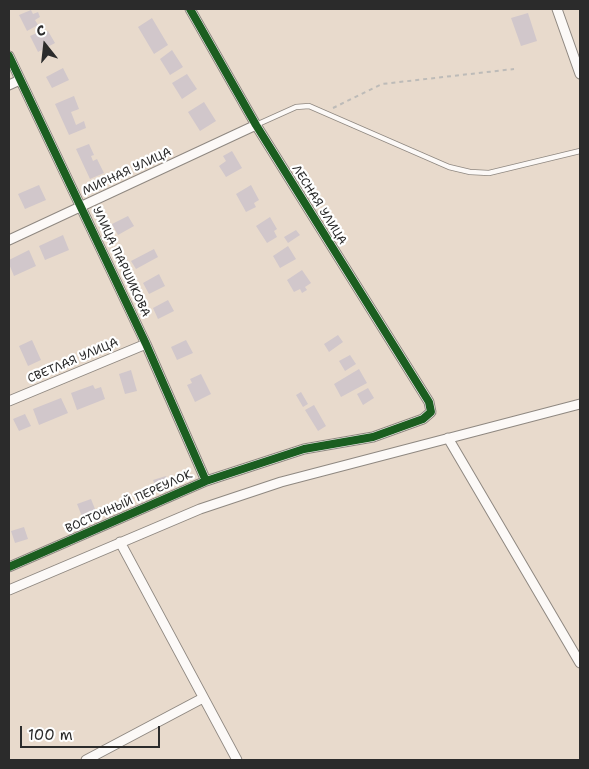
<!DOCTYPE html>
<html>
<head>
<meta charset="utf-8">
<style>
	body { margin:0 }
	#map { position:relative; width:589px; height:769px; overflow:hidden; background:#e8dacc; font-family:"Shantell Sans",sans-serif }
	canvas { display:block }
	.frame { position:absolute; inset:0; border:10px solid #2b2b2b; pointer-events:none }
	.north { position:absolute; left:20px; top:20px; width:50px; height:50px; -webkit-text-stroke:4px #fff; paint-order:stroke; rotate:344deg; font-size:14px; font-weight:700; line-height:20px; text-align:center; color:#2b2b2b }
	.north::after { content:''; display:block; margin:auto; width:18px; height:22px; background:#2b2b2b; clip-path:polygon(50% 0,100% 100%,50% 72%,0 100%) }
	.scale { position:absolute; left:20px; top:726px; width:140px; height:22px; box-sizing:border-box; border:2px solid #2b2b2b; border-top:0; padding-left:6px; font-size:15px; line-height:18px; white-space:nowrap; color:#2b2b2b; -webkit-text-stroke:4px #fff; paint-order:stroke }
</style>
</head>
<body>
<div id="map">
<canvas width="589" height="769"></canvas>
<div class="frame"></div>
<div class="north">С</div>
<div class="scale">100 m</div>
</div>
<script>
const g = document.querySelector('canvas').getContext('2d');
g.lineJoin = 'round';
function fillPath(path, color) { g.fillStyle = color; g.fill(path, 'evenodd'); }
function trace(path, color, width, dash) { g.strokeStyle = color; g.lineWidth = width; g.lineCap = dash ? 'butt' : 'round'; g.setLineDash(dash || []); g.stroke(path); }
function drawText(font, color, halo, rows, align = 'center') {
  g.font = font + ' "Shantell Sans",sans-serif'; g.lineWidth = 4.5; g.setLineDash([]); g.textBaseline = 'middle'; g.strokeStyle = halo; g.fillStyle = color; for (const [text, x, y, turn = 0] of rows) {
    g.save(); g.translate(x, y); g.rotate((+turn || 0) * Math.PI / 180); g.textAlign = isNaN(turn) ? turn : align; if (halo) g.strokeText(text, 0, 0); g.fillText(text, 0, 0); g.restore();
  }
}
fillPath(new Path2D(`
	M 31,10 L 33,14 L 38,12 L 40,17 L 35,20 L 38,25 L 27,31 L 19,15 Z
	M 528,13 L 537,41 L 521,46 L 511,18 Z
	M 152,18 L 168,45 L 154,54 L 138,27 Z
	M 41,31 L 42,34 L 48,31 L 55,43 L 38,52 L 30,36 Z
	M 172,50 L 183,67 L 170,75 L 160,59 Z
	M 63,68 L 69,80 L 52,88 L 46,77 Z
	M 187,74 L 197,89 L 182,99 L 172,83 Z
	M 74,96 L 79,109 L 71,112 L 73,117 L 76,125 L 84,121 L 86,128 L 69,135 L 55,104 Z
	M 204,102 L 216,121 L 200,131 L 188,112 Z
	M 89,144 L 94,155 L 91,156 L 93,161 L 97,159 L 104,173 L 90,179 L 76,149 Z
	M 232,151 L 242,168 L 226,177 L 219,166 L 226,161 L 223,156 Z
	M 39,185 L 46,200 L 25,209 L 18,194 Z
	M 251,185 L 259,200 L 254,203 L 256,207 L 246,212 L 236,194 Z
	M 128,216 L 134,226 L 118,235 L 112,224 Z
	M 270,217 L 277,229 L 274,231 L 277,237 L 267,243 L 256,226 Z
	M 296,230 L 300,235 L 288,243 L 284,237 Z
	M 63,235 L 69,250 L 45,260 L 39,246 Z
	M 288,246 L 296,259 L 280,268 L 273,256 Z
	M 154,249 L 158,257 L 136,269 L 131,261 Z
	M 29,250 L 36,266 L 14,276 L 9,264 L 9,260 Z
	M 302,270 L 311,283 L 305,287 L 307,290 L 302,293 L 300,289 L 294,292 L 287,280 Z
	M 159,274 L 165,286 L 149,294 L 143,283 Z
	M 168,300 L 174,311 L 158,319 L 153,308 Z
	M 338,335 L 343,342 L 329,352 L 324,344 Z
	M 32,340 L 41,360 L 28,366 L 19,346 Z
	M 186,340 L 193,353 L 177,360 L 171,347 Z
	M 350,355 L 356,364 L 345,371 L 339,361 Z
	M 359,369 L 367,383 L 341,397 L 334,384 Z
	M 131,370 L 137,391 L 125,394 L 119,374 Z
	M 201,374 L 211,394 L 195,402 L 187,385 L 192,383 L 190,379 Z
	M 93,385 L 95,389 L 101,387 L 105,399 L 77,410 L 71,393 Z
	M 368,388 L 374,398 L 363,405 L 357,394 Z
	M 301,392 L 308,404 L 303,407 L 296,395 Z
	M 61,398 L 68,413 L 39,425 L 33,409 Z
	M 314,405 L 326,426 L 318,431 L 305,410 Z
	M 25,414 L 31,426 L 19,431 L 13,419 Z
	M 166,476 L 170,487 L 157,491 L 153,480 Z
	M 91,499 L 97,514 L 83,519 L 77,504 Z
	M 24,527 L 28,539 L 15,543 L 11,531 Z`), '#d1c7cb');
const lane = new Path2D(`
	M 256,125 L 296,107 L 309,106 L 449,167 L 470,172 L 489,173 L 580,151`);
const street = new Path2D(`
	M 557,9 L 580,74
	M 9,56 L 146,344 L 206,481
	M 9,85 L 20,80
	M 9,240 L 256,125
	M 9,401 L 146,344
	M 448,438 L 580,663
	M 120,542 L 237,760
	M 9,567 L 206,481 L 304,449 L 373,437 L 423,419 L 431,412 L 429,402 L 256,125 L 190,9
	M 9,590 L 200,509 L 281,482 L 580,404
	M 86,760 L 203,698`);
trace(lane, '#8f8881', 6);
trace(street, '#8f8881', 11);
trace(new Path2D(`
	M 333,108 L 382,84 L 514,69`), '#bdbbb8', 2, [4, 4]);
trace(lane, '#fcf9f7', 4.5);
trace(street, '#fcf9f7', 9);
trace(new Path2D(`
	M 9,56 L 146,344 L 206,481
	M 9,567 L 206,481 L 304,449 L 373,437 L 423,419 L 431,412 L 429,402 L 256,125 L 190,9`), '#1b5e20', 8);
drawText('12px', '#2b2b2b', '#fff', [
	["МИРНАЯ УЛИЦА",127,172,-25],
	["ЛЕСНАЯ УЛИЦА",319,205,58],
	["УЛИЦА ПАРШИКОВА",121,262,65],
	["СВЕТЛАЯ УЛИЦА",73,361,-23],
	["ВОСТОЧНЫЙ ПЕРЕУЛОК",129,502,-24]
]);
</script>
</body>
</html>
